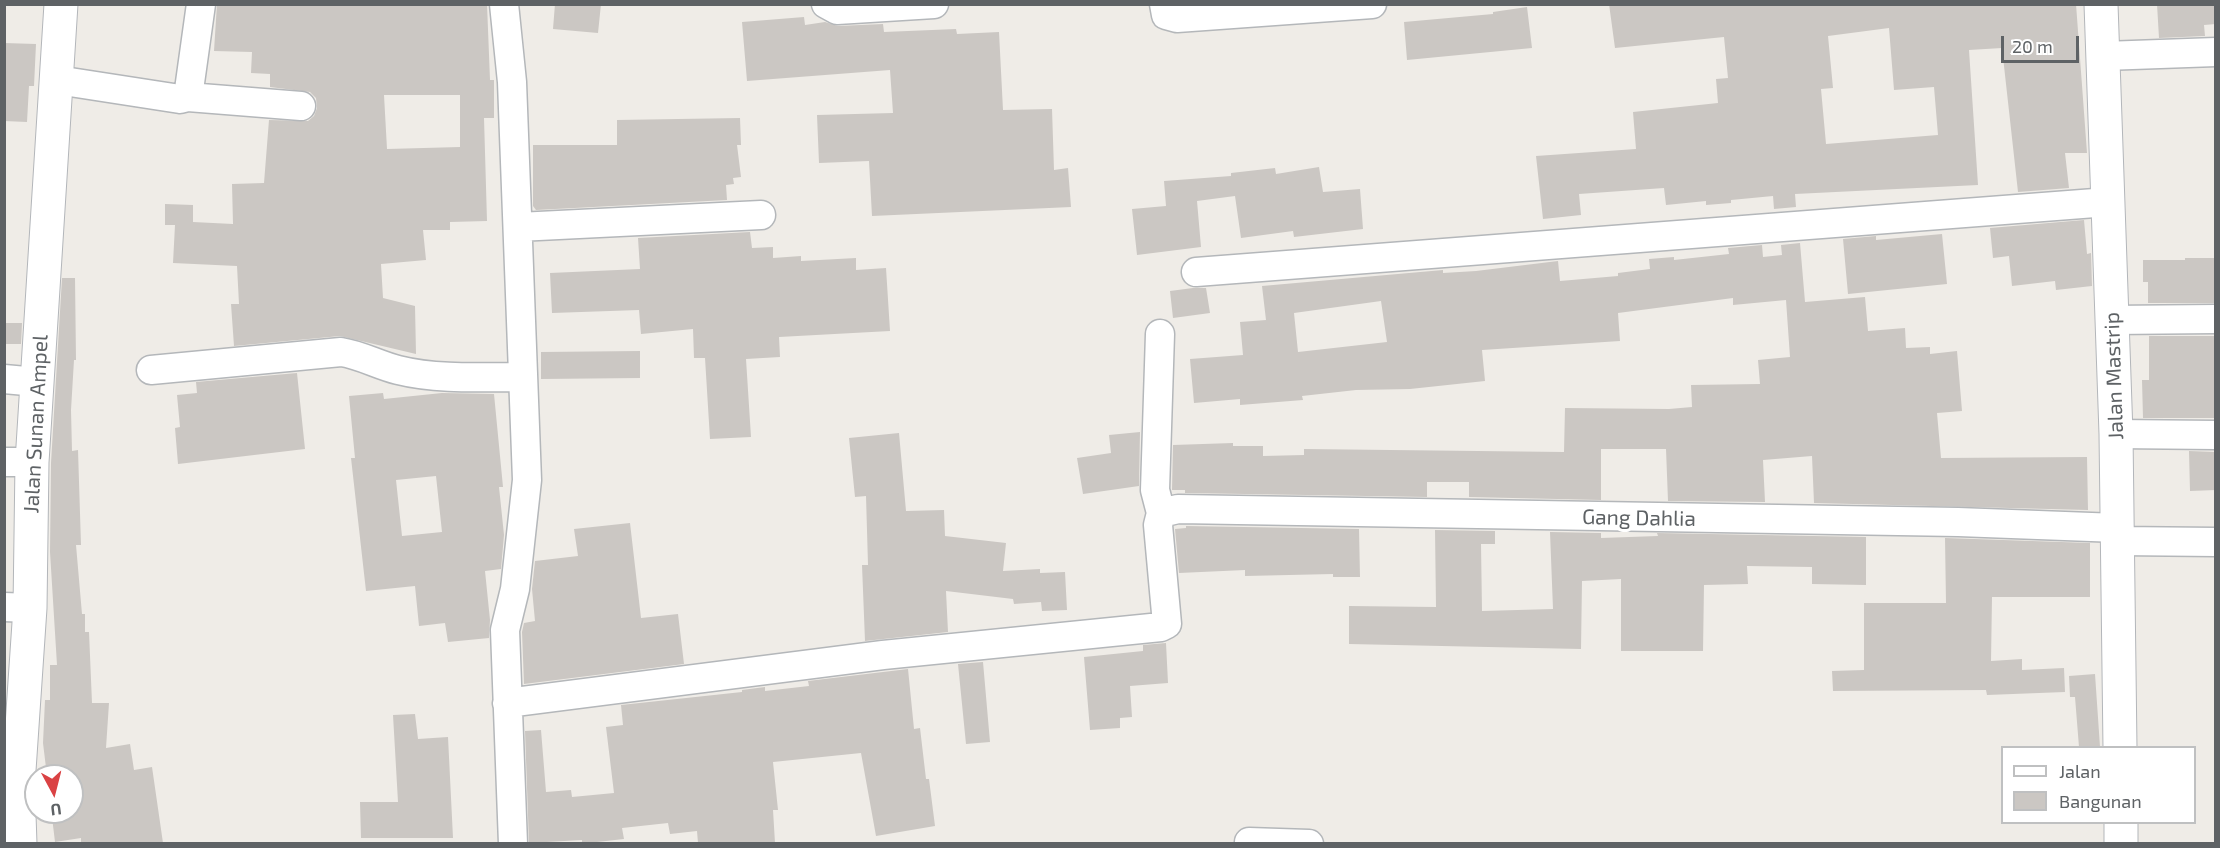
<!DOCTYPE html>
<html>
<head>
<meta charset="utf-8">
<style>
	body { margin:0 }
	#map { position:relative; width:2220px; height:848px; overflow:hidden; background:#efece7; font-family:"Exo 2",sans-serif }
	canvas { display:block }
	.frame { position:absolute; inset:0; border:6px solid #5e6265; pointer-events:none }
	.legend { position:absolute; left:2001px; top:746px; width:195px; height:78px; box-sizing:border-box; background:#fff; border:2px solid #bfc0c1; margin:0; padding:8px 10px; list-style:none; font-size:18px; color:#5e6265 }
	.legend li { display:flex; align-items:center; gap:12px; height:30px }
	.legend b { width:30px; border:2px solid #bfc0c1 }
	.north { position:absolute; left:24px; top:764px; width:60px; height:60px; box-sizing:border-box; background:#fff; border:2px solid #bfc0c1; border-radius:50%; rotate:173deg; font-size:16px; font-weight:700; line-height:24px; text-align:center; color:#5e6265 }
	.north::after { content:''; display:block; margin:auto; width:21px; height:27px; background:#da4244; clip-path:polygon(50% 0,100% 100%,50% 72%,0 100%) }
	.scale { position:absolute; left:2001px; top:36px; width:78px; height:27px; box-sizing:border-box; border:3px solid #5e6265; border-top:0; padding-left:8px; font-size:18px; line-height:21px; white-space:nowrap; color:#5e6265; -webkit-text-stroke:4px #fff; paint-order:stroke }
</style>
</head>
<body>
<div id="map">
<canvas width="2220" height="848"></canvas>
<div class="frame"></div>
<ul class="legend">
<li><b style="height:8px;background:#fff"></b>Jalan</li>
<li><b style="height:16px;background:#cbc7c3"></b>Bangunan</li>
</ul>
<div class="north">U</div>
<div class="scale">20 m</div>
</div>
<script>
const g = document.querySelector('canvas').getContext('2d');
g.lineJoin = 'round';
function fillPath(path, color) { g.fillStyle = color; g.fill(path, 'evenodd'); }
function trace(path, color, width, dash) { g.strokeStyle = color; g.lineWidth = width; g.lineCap = dash ? 'butt' : 'round'; g.setLineDash(dash || []); g.stroke(path); }
function drawText(font, color, halo, rows, align = 'center') {
  g.font = font + ' "Exo 2",sans-serif'; g.lineWidth = 6; g.setLineDash([]); g.textBaseline = 'middle'; g.strokeStyle = halo; g.fillStyle = color; for (const [text, x, y, turn = 0] of rows) {
    g.save(); g.translate(x, y); g.rotate((+turn || 0) * Math.PI / 180); g.textAlign = isNaN(turn) ? turn : align; if (halo) g.strokeText(text, 0, 0); g.fillText(text, 0, 0); g.restore();
  }
}
fillPath(new Path2D(`
	M 217,4 L 487,4 L 490,80 L 494,80 L 494,118 L 484,118 L 487,221 L 450,222 L 450,230 L 423,230 L 426,260 L 381,264 L 383,298 L 415,306 L 416,354 L 340,336 L 234,346 L 231,304 L 239,304 L 237,266 L 173,263 L 175,225 L 165,225 L 165,204 L 193,205 L 193,222 L 233,224 L 232,184 L 264,183 L 269,120 L 308,121 L 314,116 L 317,108 L 316,98 L 310,92 L 270,87 L 270,74 L 251,73 L 252,52 L 214,51 ZM 384,95 L 460,95 L 460,147 L 387,149 Z
	M 555,4 L 601,4 L 598,33 L 553,29 Z
	M 1609,4 L 2076,4 L 2087,153 L 2065,153 L 2069,188 L 2018,192 L 2002,48 L 1969,50 L 1978,185 L 1795,194 L 1796,207 L 1774,209 L 1773,196 L 1731,200 L 1731,203 L 1706,205 L 1706,201 L 1666,205 L 1664,188 L 1579,194 L 1581,215 L 1543,219 L 1536,156 L 1636,149 L 1633,112 L 1718,103 L 1716,79 L 1728,78 L 1724,37 L 1615,48 ZM 1889,28 L 1894,90 L 1934,87 L 1938,135 L 1826,144 L 1821,89 L 1833,88 L 1828,36 Z
	M 2157,4 L 2216,4 L 2216,24 L 2204,25 L 2205,36 L 2159,38 Z
	M 1527,7 L 1532,48 L 1407,60 L 1404,22 L 1493,14 L 1493,12 Z
	M 804,17 L 805,25 L 825,22 L 838,26 L 883,24 L 884,32 L 956,29 L 957,34 L 999,32 L 1003,110 L 1052,109 L 1054,170 L 1068,168 L 1071,207 L 872,216 L 869,161 L 819,163 L 817,115 L 893,113 L 890,70 L 747,81 L 742,22 Z
	M 4,43 L 36,44 L 34,86 L 29,86 L 27,122 L 4,121 Z
	M 740,118 L 741,145 L 737,145 L 741,177 L 733,178 L 734,184 L 726,185 L 727,200 L 536,210 L 533,206 L 533,145 L 617,145 L 617,120 Z
	M 1319,167 L 1323,192 L 1360,189 L 1363,229 L 1294,237 L 1293,231 L 1241,238 L 1235,196 L 1197,201 L 1201,247 L 1137,255 L 1132,209 L 1166,206 L 1164,181 L 1231,176 L 1231,173 L 1275,168 L 1276,174 Z
	M 2084,220 L 2087,254 L 2091,253 L 2092,286 L 2056,290 L 2055,281 L 2012,286 L 2009,256 L 1993,258 L 1990,228 Z
	M 750,232 L 752,248 L 773,247 L 773,258 L 801,256 L 801,261 L 856,258 L 856,270 L 886,268 L 890,331 L 779,337 L 780,357 L 746,359 L 751,437 L 710,439 L 705,358 L 694,358 L 693,329 L 641,334 L 639,310 L 552,313 L 550,273 L 640,269 L 638,238 Z
	M 1942,234 L 1947,284 L 1848,294 L 1843,239 L 1876,236 L 1876,240 Z
	M 1800,243 L 1805,302 L 1865,297 L 1868,331 L 1905,328 L 1906,348 L 1930,347 L 1930,354 L 1957,351 L 1962,411 L 1937,413 L 1941,458 L 2087,457 L 2088,510 L 1814,503 L 1812,456 L 1763,460 L 1765,502 L 1668,501 L 1666,449 L 1601,449 L 1601,500 L 1469,497 L 1469,482 L 1427,482 L 1427,497 L 1185,493 L 1185,490 L 1172,490 L 1173,445 L 1233,443 L 1233,446 L 1263,446 L 1263,456 L 1304,455 L 1304,449 L 1564,452 L 1565,408 L 1669,409 L 1692,407 L 1691,385 L 1760,384 L 1758,360 L 1790,357 L 1786,300 L 1733,305 L 1733,298 L 1618,313 L 1620,341 L 1482,350 L 1485,381 L 1410,389 L 1356,390 L 1302,396 L 1303,400 L 1240,405 L 1240,399 L 1194,403 L 1190,359 L 1243,355 L 1240,322 L 1266,320 L 1262,286 L 1443,270 L 1443,273 L 1476,271 L 1558,261 L 1560,281 L 1618,276 L 1618,273 L 1650,269 L 1649,259 L 1674,257 L 1674,260 L 1729,254 L 1728,248 L 1762,245 L 1763,257 L 1782,255 L 1781,245 ZM 1381,301 L 1387,342 L 1298,352 L 1294,313 Z
	M 2185,258 L 2216,258 L 2216,303 L 2148,303 L 2148,282 L 2143,282 L 2143,260 L 2185,260 Z
	M 62,278 L 75,278 L 76,360 L 74,360 L 71,410 L 72,451 L 78,450 L 81,545 L 76,545 L 82,614 L 85,614 L 85,632 L 89,632 L 92,703 L 109,703 L 106,748 L 130,744 L 134,770 L 152,767 L 163,843 L 81,843 L 81,838 L 55,842 L 52,817 L 72,812 L 72,776 L 47,776 L 43,743 L 45,700 L 50,700 L 50,665 L 57,665 L 50,552 L 51,463 Z
	M 1193,288 L 1206,288 L 1210,313 L 1173,318 L 1170,291 Z
	M 4,323 L 22,323 L 21,344 L 4,344 Z
	M 2149,336 L 2216,336 L 2216,418 L 2143,418 L 2142,380 L 2149,380 Z
	M 640,351 L 640,378 L 541,379 L 541,352 Z
	M 297,373 L 305,449 L 178,464 L 175,428 L 180,427 L 177,395 L 197,393 L 196,382 Z
	M 383,393 L 384,399 L 442,393 L 494,394 L 503,487 L 499,487 L 504,535 L 501,569 L 485,571 L 490,620 L 489,638 L 448,642 L 445,623 L 419,626 L 415,586 L 366,591 L 351,458 L 355,458 L 349,396 ZM 436,476 L 442,532 L 402,536 L 396,480 Z
	M 1140,432 L 1139,486 L 1083,494 L 1077,458 L 1111,453 L 1109,435 Z
	M 899,433 L 906,511 L 944,510 L 945,536 L 1006,543 L 1003,571 L 1040,569 L 1040,573 L 1065,572 L 1067,610 L 1042,611 L 1041,602 L 1014,604 L 1013,599 L 946,591 L 948,632 L 865,641 L 862,565 L 868,565 L 866,496 L 855,497 L 849,438 Z
	M 2189,451 L 2216,452 L 2216,490 L 2190,491 Z
	M 630,523 L 641,618 L 678,614 L 684,664 L 524,684 L 522,632 L 524,623 L 535,621 L 532,589 L 535,561 L 578,556 L 574,529 Z
	M 1186,526 L 1359,529 L 1360,577 L 1333,577 L 1333,574 L 1245,576 L 1245,570 L 1179,573 L 1175,529 L 1186,528 Z
	M 1435,530 L 1495,531 L 1495,544 L 1481,544 L 1482,611 L 1553,609 L 1550,532 L 1601,533 L 1601,538 L 1658,536 L 1657,533 L 1866,537 L 1866,585 L 1812,584 L 1812,567 L 1747,566 L 1748,584 L 1704,585 L 1703,651 L 1621,651 L 1621,579 L 1582,581 L 1581,649 L 1349,644 L 1349,606 L 1436,607 Z
	M 1945,538 L 2090,543 L 2090,597 L 1992,597 L 1991,661 L 2022,659 L 2022,670 L 2064,668 L 2065,692 L 1987,695 L 1986,690 L 1833,691 L 1832,671 L 1864,670 L 1864,603 L 1946,603 Z
	M 1166,643 L 1168,683 L 1130,686 L 1132,717 L 1120,718 L 1120,728 L 1090,730 L 1084,657 L 1143,651 L 1143,645 Z
	M 983,662 L 990,742 L 966,744 L 958,664 Z
	M 908,669 L 914,729 L 920,728 L 926,779 L 929,779 L 935,826 L 876,836 L 861,753 L 773,762 L 778,810 L 773,810 L 775,843 L 698,843 L 697,831 L 670,834 L 668,823 L 622,828 L 624,839 L 588,843 L 582,843 L 582,840 L 529,843 L 525,731 L 541,730 L 546,792 L 571,790 L 572,797 L 614,793 L 606,727 L 623,725 L 621,705 L 742,692 L 742,690 L 765,687 L 765,691 L 809,686 L 808,681 Z
	M 2095,674 L 2100,747 L 2079,747 L 2075,697 L 2070,697 L 2069,676 Z
	M 415,714 L 418,739 L 448,737 L 453,838 L 361,838 L 360,802 L 398,802 L 393,715 Z`), '#cbc7c3');
const minor = new Path2D(`
	M 504,4 L 512,82 L 527,480 L 515,589 L 505,630 L 513,844
	M 826,4 L 837,10 L 934,4
	M 1164,4 L 1166,15 L 1177,18 L 1372,4
	M 2104,56 L 2216,52
	M 57,80 L 180,99 L 188,97 L 201,4
	M 188,97 L 301,106
	M 518,227 L 761,215
	M 1196,272 L 2108,202
	M 2111,320 L 2216,319
	M 151,370 L 341,352 C 361,355 378,365 398,370 C 438,380 483,377 523,377
	M 4,379 L 37,382
	M 2116,434 L 2216,435
	M 4,462 L 32,462
	M 1161,513 L 1178,509 L 1958,522 L 2118,528
	M 2119,541 L 2216,542
	M 4,607 L 30,608
	M 507,703 L 883,655 L 1161,627 L 1167,624 L 1158,525 L 1161,513 L 1155,490 L 1160,334
	M 1249,842 L 1309,844`);
const secondary = new Path2D(`
	M 2101,4 L 2116,434 L 2120,748
	M 2121,822 L 2121,844
	M 20,844 L 18,785 L 30,608 L 32,462 L 61,4`);
trace(minor, '#b4b7ba', 31);
trace(secondary, '#b3b6ba', 35);
trace(minor, '#fff', 28);
trace(secondary, '#fff', 33);
drawText('21px', '#5e6265', '#fff', [
	["Jalan Mastrip",2114,376,-92],
	["Jalan Sunan Ampel",36,424,-87],
	["Gang Dahlia",1639,518,1]
]);
</script>
</body>
</html>
